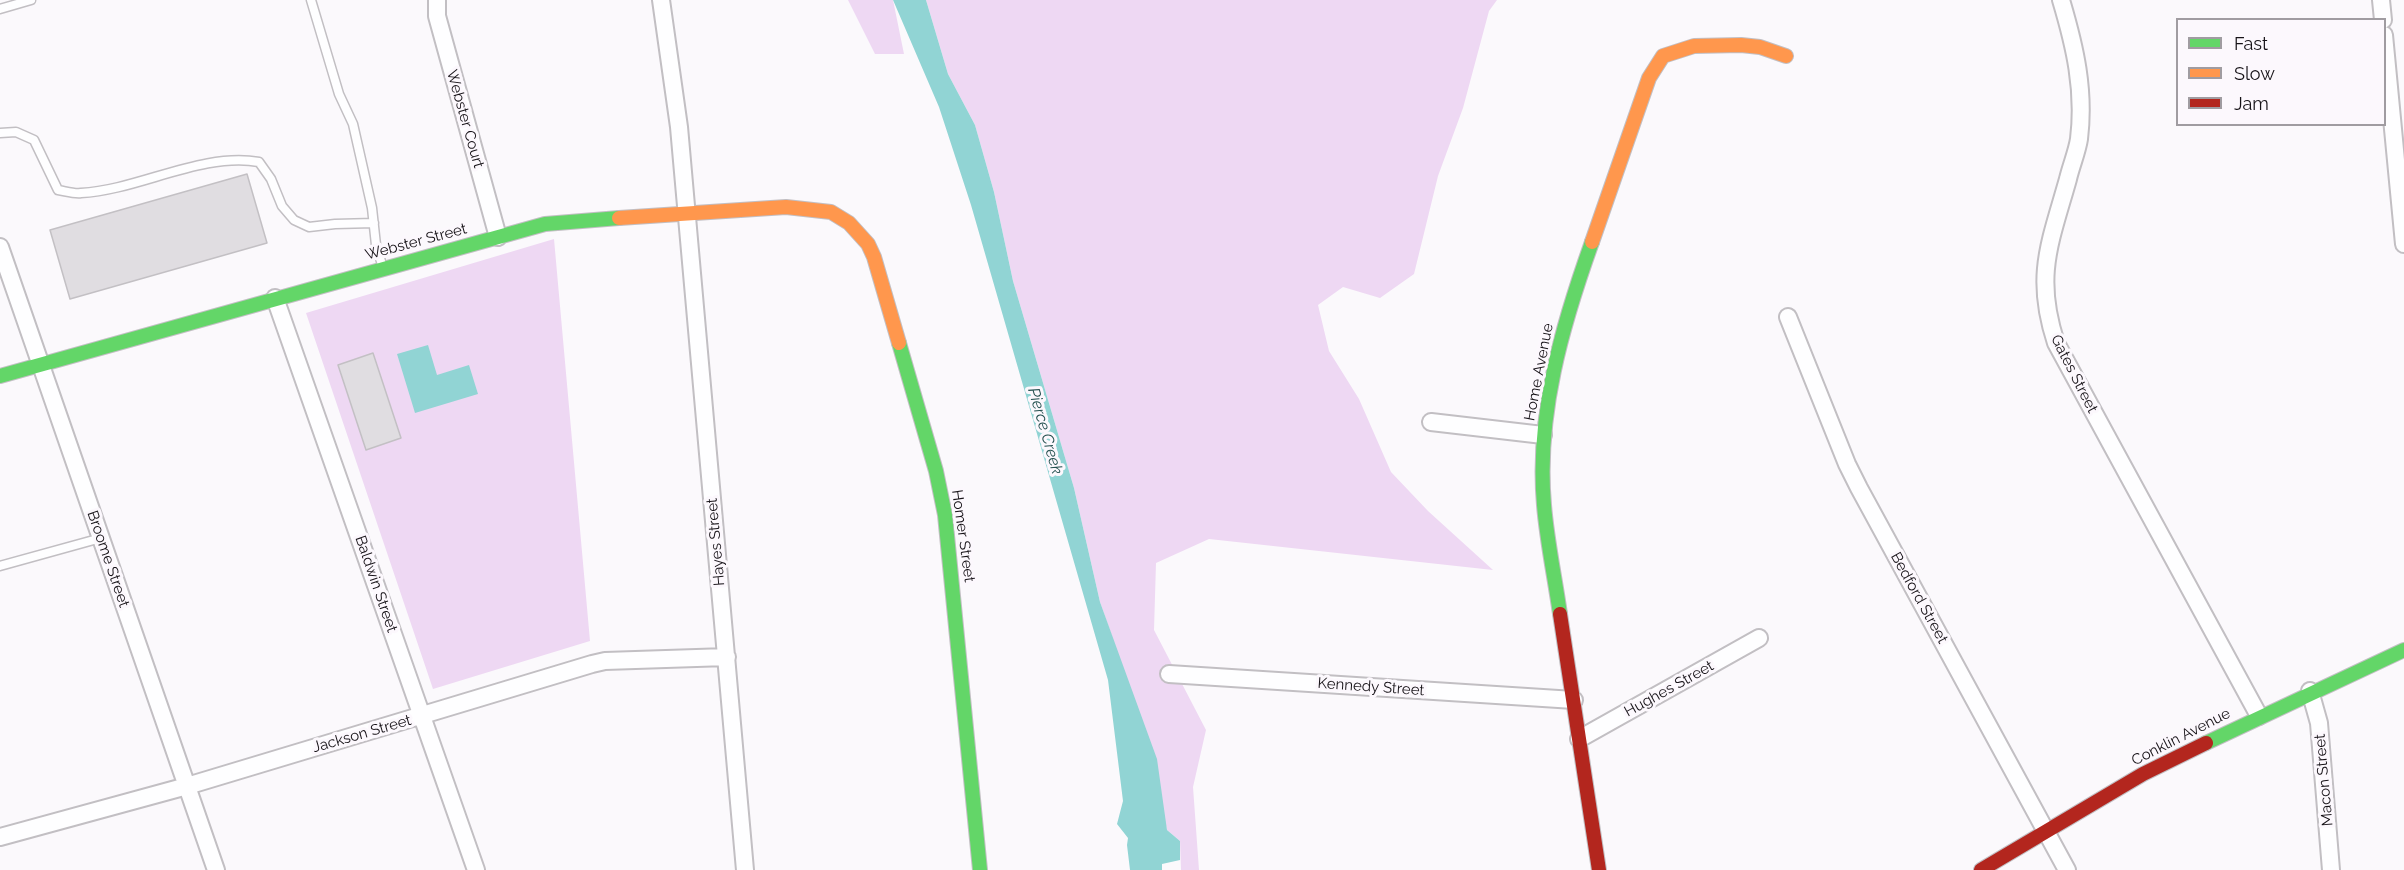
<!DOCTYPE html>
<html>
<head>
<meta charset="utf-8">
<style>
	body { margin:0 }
	#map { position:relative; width:2404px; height:870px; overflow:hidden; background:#fbf9fc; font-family:Raleway,sans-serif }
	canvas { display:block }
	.legend { position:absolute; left:2176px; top:18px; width:210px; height:108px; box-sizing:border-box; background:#fcf8fd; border:2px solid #a09ca1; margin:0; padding:8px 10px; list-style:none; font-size:18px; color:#161217 }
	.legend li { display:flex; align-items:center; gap:12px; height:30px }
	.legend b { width:30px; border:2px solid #a09ca1 }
</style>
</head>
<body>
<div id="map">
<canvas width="2404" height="870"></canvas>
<ul class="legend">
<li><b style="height:8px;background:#63d668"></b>Fast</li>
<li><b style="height:8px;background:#ff974d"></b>Slow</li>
<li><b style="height:8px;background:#b3261e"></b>Jam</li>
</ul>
</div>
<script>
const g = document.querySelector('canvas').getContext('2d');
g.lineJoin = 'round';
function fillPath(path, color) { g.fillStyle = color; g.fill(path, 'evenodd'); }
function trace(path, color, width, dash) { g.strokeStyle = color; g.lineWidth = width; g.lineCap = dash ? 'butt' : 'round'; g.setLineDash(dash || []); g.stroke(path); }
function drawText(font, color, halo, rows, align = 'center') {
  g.font = font + ' Raleway,sans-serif'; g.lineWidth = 6; g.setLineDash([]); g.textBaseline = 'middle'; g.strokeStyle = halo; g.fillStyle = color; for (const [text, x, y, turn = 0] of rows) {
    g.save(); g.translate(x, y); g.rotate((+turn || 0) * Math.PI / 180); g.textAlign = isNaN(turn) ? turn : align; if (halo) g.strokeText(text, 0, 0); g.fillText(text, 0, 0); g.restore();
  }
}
fillPath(new Path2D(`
	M 848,0 L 893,0 L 904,54 L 875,54 Z
	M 926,0 L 1497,0 L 1489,11 L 1463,108 L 1438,176 L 1414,274 L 1380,298 L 1343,287 L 1318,305 L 1329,351 L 1359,399 L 1391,472 L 1428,511 L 1493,570 L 1209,539 L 1156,563 L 1154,630 L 1206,730 L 1193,787 L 1199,870 L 1181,870 L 1180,841 L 1167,830 L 1161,804 L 1123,668 L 1100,602 L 1074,488 L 1013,281 L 994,192 L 975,125 L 948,74 Z
	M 554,239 L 590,641 L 433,689 L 306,313 Z`), '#eed8f3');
fillPath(new Path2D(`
	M 893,0 L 926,0 L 948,74 L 975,125 L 994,192 L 1013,281 L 1074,488 L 1100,602 L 1157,759 L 1167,830 L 1180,841 L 1180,860 L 1162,864 L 1162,870 L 1130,870 L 1127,845 L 1128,838 L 1117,824 L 1123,801 L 1108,680 L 971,205 L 939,107 Z
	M 428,345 L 437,375 L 469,365 L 478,394 L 415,413 L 397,354 Z`), '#91d4d4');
const building = new Path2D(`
	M 247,174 L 267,243 L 70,299 L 50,230 Z
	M 373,353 L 401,438 L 366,450 L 338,365 Z`);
fillPath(building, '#e0dde1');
trace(building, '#c3c0c4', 1.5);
const lane = new Path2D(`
	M 311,0 L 339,94 L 353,124 L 372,208 L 376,245 L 383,268
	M 0,9 L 31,0
	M 0,133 L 16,132 L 34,140 L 58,190 C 65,191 74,194 81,193 C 139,190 201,152 259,162 L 271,179 L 282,206 L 294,220 L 309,227 L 335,224 L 374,223
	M 0,566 L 101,538`);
const street = new Path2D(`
	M 437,0 L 437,16 L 498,237
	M 661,0 L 679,127 L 745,870
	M 2061,0 C 2075,47 2085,90 2079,139 C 2077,152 2071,166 2068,179 C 2050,243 2034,276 2056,343 L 2259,716
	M 2381,0 L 2383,20
	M 2384,35 L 2404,244
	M 0,247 L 216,870
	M 275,298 L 476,870
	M 1788,317 L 1847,464 L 1859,488 L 2067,870
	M 1431,422 L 1543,435
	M 1169,674 L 1574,700
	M 2310,691 L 2319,723 L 2331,870
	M 1579,739 L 1759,638
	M 0,837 L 187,786 L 592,664 L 605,661 L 727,657`);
const fast = new Path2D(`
	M 899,343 L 936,471 L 945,515 L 980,870
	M 0,376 L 545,224 L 619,218
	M 1560,614 C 1555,578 1547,542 1544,505 C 1536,415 1562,326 1592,242
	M 2206,743 L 2404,650`);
const slow = new Path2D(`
	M 619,218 L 786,207 L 831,212 L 849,223 L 868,244 L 874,257 L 899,343
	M 1592,242 L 1649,78 L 1663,56 L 1694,46 L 1741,45 L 1760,47 L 1786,56`);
const jam = new Path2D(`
	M 1560,614 L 1599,870
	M 1981,870 L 2143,774 L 2206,743`);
trace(lane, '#c2bfc3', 11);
trace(street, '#c2bfc3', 20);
trace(fast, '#c2bfc3', 16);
trace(slow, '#c2bfc3', 16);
trace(jam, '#c2bfc3', 16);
trace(lane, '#fefeff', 8);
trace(street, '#fefeff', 16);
trace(fast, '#63d668', 14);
trace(slow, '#ff974d', 14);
trace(jam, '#b3261e', 14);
drawText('15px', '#161217', '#fcf8fd', [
	["Webster Court",465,119,74],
	["Webster Street",416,242,-15],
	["Home Avenue",1539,372,-79],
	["Gates Street",2074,374,63],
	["Homer Street",963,536,82],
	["Hayes Street",716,542,-95],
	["Broome Street",108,559,71],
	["Baldwin Street",376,584,71],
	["Bedford Street",1919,598,61],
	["Kennedy Street",1371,687,4],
	["Hughes Street",1669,689,-29],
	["Jackson Street",362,734,-16],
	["Conklin Avenue",2181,737,-27],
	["Macon Street",2324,780,-95]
]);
drawText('italic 16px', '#234f4e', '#fcf8fd', [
	["Pierce Creek",1045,431,74]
]);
</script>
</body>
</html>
